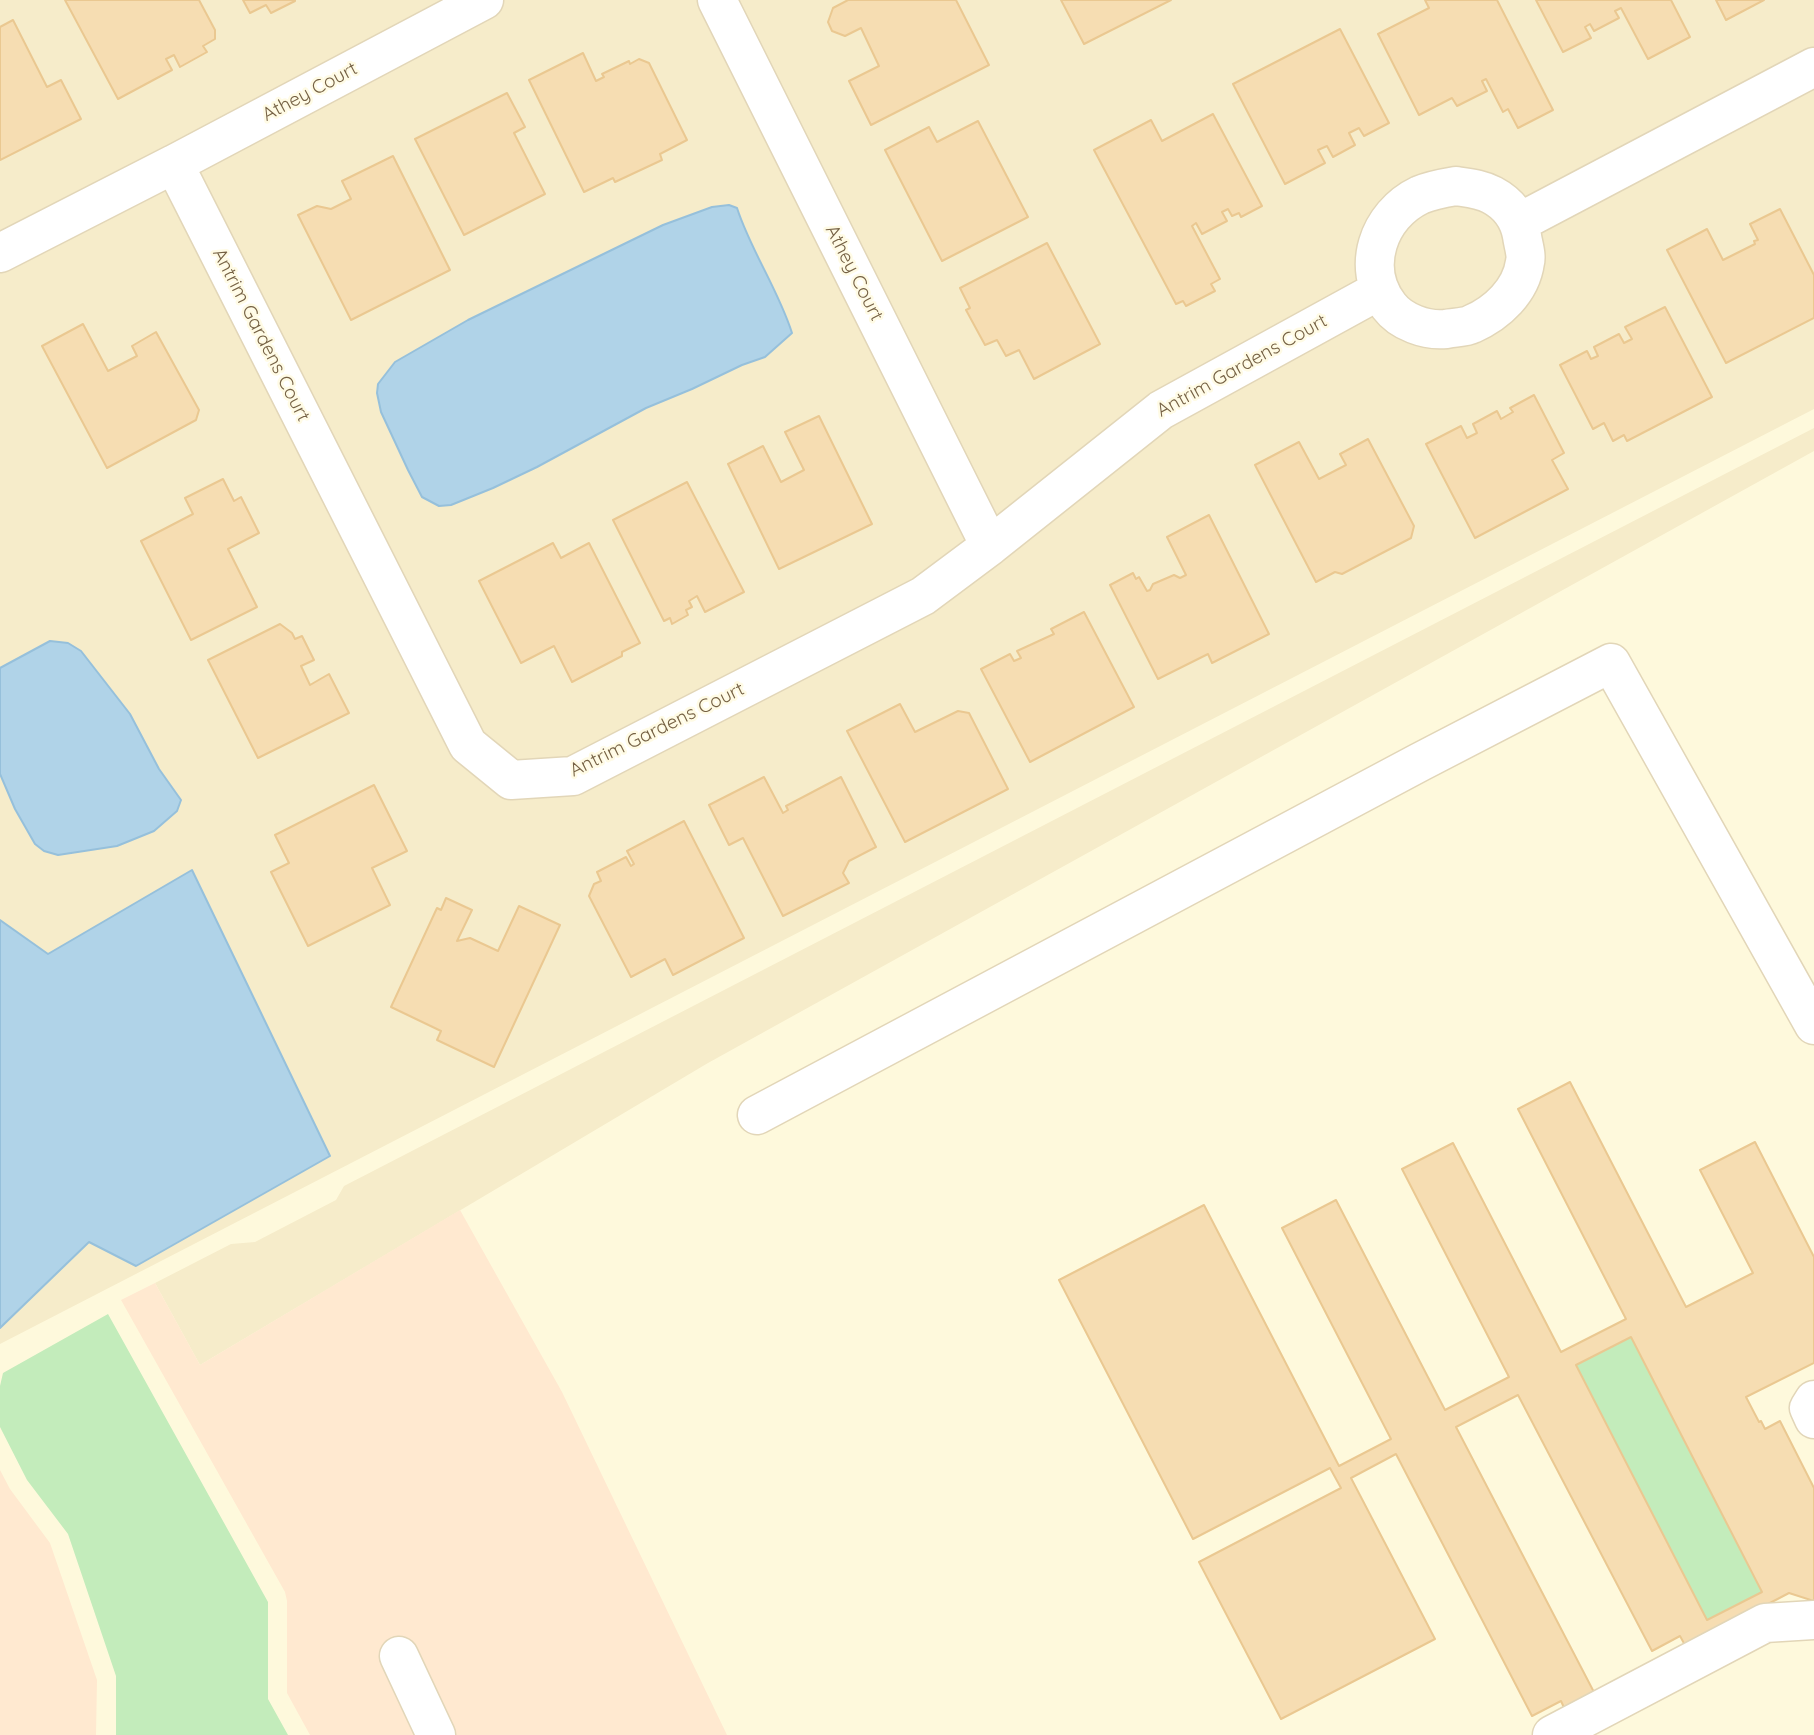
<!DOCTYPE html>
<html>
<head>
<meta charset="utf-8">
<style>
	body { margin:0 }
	canvas { display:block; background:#fef9dc }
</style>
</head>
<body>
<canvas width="1814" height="1735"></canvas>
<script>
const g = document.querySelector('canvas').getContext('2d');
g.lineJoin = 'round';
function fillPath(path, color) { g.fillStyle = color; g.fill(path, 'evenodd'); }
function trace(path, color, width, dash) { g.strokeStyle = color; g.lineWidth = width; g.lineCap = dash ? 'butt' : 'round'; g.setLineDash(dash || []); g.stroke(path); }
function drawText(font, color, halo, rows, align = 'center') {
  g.font = font + ' Quicksand,sans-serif'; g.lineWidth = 5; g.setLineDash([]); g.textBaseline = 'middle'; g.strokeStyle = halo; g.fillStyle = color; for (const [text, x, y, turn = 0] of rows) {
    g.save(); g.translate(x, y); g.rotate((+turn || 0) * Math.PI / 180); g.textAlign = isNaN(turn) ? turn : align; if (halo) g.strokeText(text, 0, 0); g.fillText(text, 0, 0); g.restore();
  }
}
fillPath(new Path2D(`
	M 0,0 L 1814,0 L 1814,409 L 0,1344 Z
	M 1814,428 L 1814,451 L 708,1063 L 200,1365 L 155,1283 L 231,1244 L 255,1242 L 336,1200 L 344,1186 Z`), '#f6ecca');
fillPath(new Path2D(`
	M 460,1210 L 562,1392 L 727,1735 L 310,1735 L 287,1693 L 287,1601 L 285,1592 L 121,1300 L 155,1283 L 200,1365 Z
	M 0,1470 L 10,1489 L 50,1543 L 97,1680 L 96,1735 L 0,1735 Z`), '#ffe9d0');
fillPath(new Path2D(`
	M 108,1314 L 268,1602 L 268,1699 L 288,1735 L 116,1735 L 116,1676 L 68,1534 L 27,1480 L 0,1427 L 0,1386 L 3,1373 Z
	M 1631,1337 L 1762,1592 L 1707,1620 L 1576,1365 Z`), '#c3ecbb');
const water = new Path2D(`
	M 729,205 L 737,208 C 751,251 778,289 792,333 L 765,357 L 742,365 L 692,389 L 646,408 L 537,467 L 493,488 L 451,505 L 439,506 L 422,497 L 408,470 L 381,412 L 377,393 L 378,384 L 395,362 L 468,320 L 663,225 L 712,207 Z
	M 50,641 L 68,643 L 81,651 L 130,714 L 159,769 L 181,800 L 177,811 L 154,831 L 117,846 L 58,855 L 44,851 L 35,844 L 15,809 L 0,774 L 0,668 Z
	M 192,870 L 330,1156 L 136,1266 L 89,1242 L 0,1328 L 0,920 L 48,954 Z`);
fillPath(water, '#b0d3e8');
trace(water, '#96c0db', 2);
const building = new Path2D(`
	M 65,0 L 199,0 L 215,30 L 215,39 L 203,46 L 207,52 L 180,67 L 174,55 L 166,59 L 172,70 L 118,99 Z
	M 243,0 L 295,0 L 295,1 L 271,13 L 266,5 L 250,13 Z
	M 848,0 L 956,0 L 989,65 L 871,125 L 849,81 L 879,66 L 861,28 L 845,36 L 832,31 L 828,22 L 833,8 Z
	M 1061,0 L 1171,0 L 1084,44 Z
	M 1425,0 L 1497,0 L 1553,110 L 1518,128 L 1508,109 L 1503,112 L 1486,79 L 1482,81 L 1487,91 L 1457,106 L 1452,98 L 1419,115 L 1378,34 L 1429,8 Z
	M 1536,0 L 1671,0 L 1690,37 L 1648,59 L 1621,8 L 1615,11 L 1619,18 L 1594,31 L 1590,24 L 1585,27 L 1591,38 L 1563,52 Z
	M 1716,0 L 1764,0 L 1726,20 Z
	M 13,20 L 47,87 L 61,80 L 81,119 L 0,160 L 0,27 Z
	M 1340,29 L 1389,123 L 1364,136 L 1359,128 L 1349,133 L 1355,145 L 1333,157 L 1327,146 L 1318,150 L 1325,163 L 1285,184 L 1233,84 Z
	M 583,53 L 596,81 L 604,77 L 602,74 L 629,61 L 630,64 L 639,59 L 649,63 L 687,140 L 660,154 L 662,160 L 615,182 L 613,178 L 584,192 L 529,80 Z
	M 507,93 L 525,127 L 514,133 L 545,194 L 464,235 L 415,139 Z
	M 1213,114 L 1262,206 L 1241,217 L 1239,213 L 1232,216 L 1228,209 L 1222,212 L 1227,221 L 1202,234 L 1196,223 L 1192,226 L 1220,279 L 1211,284 L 1215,291 L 1186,306 L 1183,301 L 1176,304 L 1094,150 L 1151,120 L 1162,141 Z
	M 978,121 L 1028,217 L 942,261 L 885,150 L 929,127 L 937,142 Z
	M 393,156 L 450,270 L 351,320 L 298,215 L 317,206 L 331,209 L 351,199 L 342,181 Z
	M 1780,209 L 1814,275 L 1814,318 L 1726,363 L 1667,250 L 1707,229 L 1723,260 L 1755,244 L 1754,241 L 1758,240 L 1750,224 Z
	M 1047,243 L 1100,344 L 1034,379 L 1019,350 L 1006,356 L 997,340 L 985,345 L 966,310 L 970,308 L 960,288 Z
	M 1665,307 L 1712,397 L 1627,441 L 1624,435 L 1613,441 L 1604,423 L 1593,429 L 1560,365 L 1587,351 L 1591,359 L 1598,356 L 1594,347 L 1619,334 L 1624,343 L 1632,339 L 1625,327 Z
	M 83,324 L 108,371 L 137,356 L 132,346 L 156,332 L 199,410 L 196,420 L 107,468 L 42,346 Z
	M 1534,395 L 1564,453 L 1552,460 L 1568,489 L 1475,538 L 1426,444 L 1461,426 L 1467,438 L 1477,433 L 1473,424 L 1497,411 L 1501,419 L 1513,412 L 1510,408 Z
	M 819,416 L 872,524 L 779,569 L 728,464 L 763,446 L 781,482 L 804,470 L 785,432 Z
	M 1368,439 L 1414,526 L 1411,538 L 1342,574 L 1335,572 L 1316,582 L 1255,465 L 1299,442 L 1319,479 L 1346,465 L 1340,454 Z
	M 223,479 L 234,501 L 241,497 L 259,533 L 228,549 L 257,607 L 191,640 L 141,541 L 193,514 L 185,498 Z
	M 687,482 L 744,592 L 705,612 L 697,596 L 689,601 L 692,607 L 686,610 L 688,615 L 672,624 L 670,618 L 664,621 L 613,520 Z
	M 1209,515 L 1269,634 L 1212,663 L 1208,654 L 1158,679 L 1110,585 L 1133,573 L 1136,579 L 1139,577 L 1147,591 L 1150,590 L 1153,584 L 1174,575 L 1180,578 L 1186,575 L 1167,537 Z
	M 553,543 L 561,558 L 589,543 L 640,643 L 622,652 L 622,656 L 572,682 L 554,646 L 521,663 L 479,581 Z
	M 1084,612 L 1134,707 L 1030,762 L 981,669 L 1010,654 L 1014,661 L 1021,658 L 1017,651 L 1054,634 L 1051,629 Z
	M 280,624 L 292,633 L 295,639 L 302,636 L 314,660 L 301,666 L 310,685 L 329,674 L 349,713 L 258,758 L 208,660 Z
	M 900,704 L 915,732 L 958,711 L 969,713 L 1008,789 L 905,842 L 847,731 Z
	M 764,777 L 783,813 L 788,810 L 786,806 L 841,777 L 876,847 L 849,861 L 843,873 L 849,883 L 783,916 L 743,838 L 729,845 L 709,805 Z
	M 374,785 L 407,851 L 372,868 L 390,905 L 308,946 L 271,872 L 289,863 L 275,835 Z
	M 684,821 L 744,938 L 673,975 L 665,959 L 631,977 L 589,896 L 594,884 L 601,881 L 597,872 L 626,857 L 631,866 L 634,864 L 627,851 Z
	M 446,898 L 472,910 L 457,941 L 470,938 L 498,951 L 519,906 L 560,925 L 494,1067 L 437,1040 L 441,1031 L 391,1007 L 437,908 L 441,910 Z
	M 1570,1082 L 1686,1307 L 1753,1273 L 1700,1170 L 1755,1142 L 1814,1257 L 1814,1363 L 1746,1397 L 1759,1422 L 1761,1421 L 1765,1429 L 1780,1421 L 1814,1488 L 1814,1601 L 1789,1593 L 1686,1647 L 1680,1636 L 1652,1651 L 1518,1395 L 1456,1427 L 1596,1696 L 1566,1712 L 1561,1701 L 1532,1716 L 1396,1454 L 1351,1478 L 1435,1639 L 1281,1719 L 1199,1562 L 1341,1488 L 1330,1468 L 1193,1539 L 1059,1280 L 1204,1205 L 1339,1466 L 1391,1439 L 1282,1228 L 1336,1200 L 1445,1410 L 1509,1377 L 1402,1169 L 1453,1143 L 1561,1352 L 1626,1319 L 1518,1109 ZM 1631,1337 L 1762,1592 L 1707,1620 L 1576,1365 Z`);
fillPath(building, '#f6ddb2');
trace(building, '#eac891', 2);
const minor = new Path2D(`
	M 717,0 L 990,546
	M 174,164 L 484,0
	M 1456,186 C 1468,188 1481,189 1492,195 C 1509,204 1519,218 1522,236 C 1523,244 1527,255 1525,262 C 1521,291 1497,313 1472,324 C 1464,328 1454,327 1446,329 C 1426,331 1401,322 1389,306 C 1360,268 1378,215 1420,195 C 1432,190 1444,188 1456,186 Z
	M 1520,222 L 1814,67
	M 0,253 L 174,164 L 468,745 L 511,780 L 573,776 L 923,596 L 990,546 L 1161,410 L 1378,291
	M 757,1115 L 1420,762 L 1611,663 L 1814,1025
	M 1814,1400 L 1809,1408 L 1814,1419
	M 399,1656 L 436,1735
	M 1552,1735 L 1765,1623 L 1814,1620`);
trace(minor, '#e2d6b8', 41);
trace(minor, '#fff', 38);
drawText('19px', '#756144', '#fffbe5', [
	["Athey Court",310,92,-28],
	["Athey Court",854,273,63],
	["Antrim Gardens Court",261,335,63],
	["Antrim Gardens Court",1242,366,-29],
	["Antrim Gardens Court",657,730,-26]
]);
</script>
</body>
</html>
